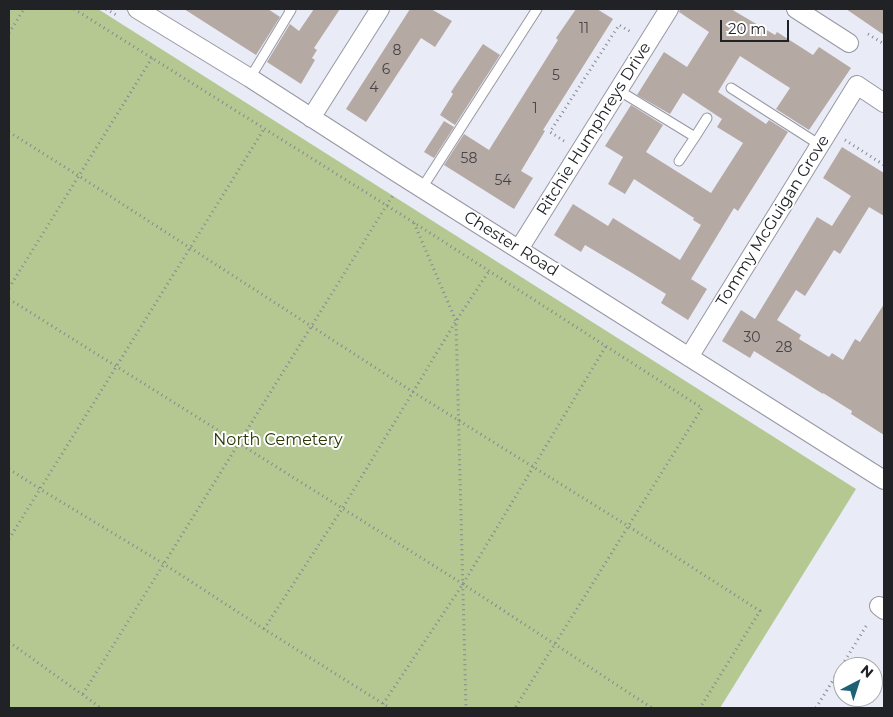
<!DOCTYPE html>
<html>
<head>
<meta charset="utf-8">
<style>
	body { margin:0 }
	#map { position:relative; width:893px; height:717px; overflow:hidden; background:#e9ebf7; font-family:Montserrat,sans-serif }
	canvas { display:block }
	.frame { position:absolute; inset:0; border:10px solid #212226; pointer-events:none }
	.north { position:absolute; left:833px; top:657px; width:50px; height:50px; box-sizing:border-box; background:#fff; border:1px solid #a6a7a8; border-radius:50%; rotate:40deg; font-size:14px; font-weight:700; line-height:20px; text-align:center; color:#212226 }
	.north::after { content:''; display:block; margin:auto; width:18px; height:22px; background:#1e6074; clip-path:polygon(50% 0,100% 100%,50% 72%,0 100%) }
	.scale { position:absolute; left:720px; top:20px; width:69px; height:22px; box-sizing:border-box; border:2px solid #212226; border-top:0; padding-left:6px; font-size:15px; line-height:18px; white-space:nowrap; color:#212226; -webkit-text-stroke:4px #fff; paint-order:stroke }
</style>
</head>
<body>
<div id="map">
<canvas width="893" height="717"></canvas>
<div class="frame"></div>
<div class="north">N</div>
<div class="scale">20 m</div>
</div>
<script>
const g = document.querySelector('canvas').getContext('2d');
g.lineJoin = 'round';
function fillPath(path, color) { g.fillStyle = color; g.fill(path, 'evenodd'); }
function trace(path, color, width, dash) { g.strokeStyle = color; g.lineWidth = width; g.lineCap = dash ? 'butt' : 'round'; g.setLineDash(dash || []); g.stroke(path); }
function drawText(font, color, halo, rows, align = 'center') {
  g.font = font + ' Montserrat,sans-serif'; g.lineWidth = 4; g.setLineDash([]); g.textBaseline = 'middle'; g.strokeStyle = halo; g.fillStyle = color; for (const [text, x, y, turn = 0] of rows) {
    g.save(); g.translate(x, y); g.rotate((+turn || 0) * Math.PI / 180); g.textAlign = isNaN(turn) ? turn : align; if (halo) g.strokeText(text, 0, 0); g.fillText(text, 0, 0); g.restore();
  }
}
fillPath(new Path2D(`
	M 9,9 L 98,9 L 856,489 L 720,708 L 9,708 Z`), '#b5c892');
fillPath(new Path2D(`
	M 184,9 L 268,9 L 280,17 L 256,55 Z
	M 314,9 L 340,9 L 314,48 L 317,50 L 312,58 L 315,60 L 301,84 L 267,62 L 290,24 L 299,31 Z
	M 410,9 L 431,9 L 452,21 L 435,47 L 421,38 L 366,122 L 346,109 Z
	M 576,9 L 597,9 L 613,19 L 543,130 L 545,131 L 521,171 L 533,178 L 514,209 L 444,165 L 464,134 L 489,150 L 558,40 L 556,38 Z
	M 680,9 L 731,9 L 775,35 L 777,32 L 813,55 L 819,47 L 851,68 L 809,130 L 776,109 L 790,88 L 740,56 L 718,92 L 766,124 L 769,120 L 788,132 L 738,211 L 734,208 L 691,279 L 707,289 L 688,320 L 661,303 L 666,294 L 632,273 L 585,245 L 581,252 L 554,235 L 573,204 L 608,226 L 613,218 L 680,260 L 701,225 L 693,220 L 694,218 L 634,179 L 625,194 L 608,184 L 623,157 L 605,146 L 631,105 L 663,125 L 646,152 L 711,193 L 743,143 L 717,127 L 722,119 L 683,93 L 670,114 L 637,95 L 664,52 L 687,67 L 709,32 L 679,12 Z
	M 846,9 L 884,9 L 884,35 Z
	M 483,44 L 500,55 L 455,125 L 440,115 L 453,94 L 451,92 Z
	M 444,121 L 454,127 L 434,158 L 424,152 Z
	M 842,147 L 884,173 L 884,216 L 869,207 L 840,254 L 834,250 L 805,296 L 796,290 L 777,320 L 801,335 L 799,339 L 829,357 L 832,353 L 843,360 L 855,339 L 860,342 L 884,304 L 884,435 L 851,414 L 852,411 L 823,393 L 823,394 L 754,351 L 750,358 L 722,341 L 741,310 L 755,319 L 817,217 L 832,226 L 851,196 L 823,178 Z`), '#b5a9a4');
const lane = new Path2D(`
	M 250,78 L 291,10 L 289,9
	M 731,88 L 820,145
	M 618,90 L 695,137 L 679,161
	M 695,137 L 707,118
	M 422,188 L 537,9`);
const street = new Path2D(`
	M 137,9 L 250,78 L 399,174 L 884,480
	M 796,9 L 849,43
	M 311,118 L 380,9
	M 519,249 L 669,9
	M 689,357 L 857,85 L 884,103
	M 879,606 L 884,610`);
trace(lane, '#9698a3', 11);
trace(street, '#9698a3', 20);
trace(new Path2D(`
	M 74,9 L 413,222 L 702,408 L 515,708
	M 106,9 L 118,16
	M 9,33 L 24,9
	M 868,34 L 884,44
	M 9,132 L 79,176 L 413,392 L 628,526 L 760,611 L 700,708
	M 845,140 L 884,165
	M 564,141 L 550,132 L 619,25 L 631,32
	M 414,223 L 456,321 L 466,708
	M 9,288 L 152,58
	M 9,299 L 463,584 L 652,708
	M 9,469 L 40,489 L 164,564 L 264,629 L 390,708
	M 9,539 L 264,129
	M 264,629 L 342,509 L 456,321 L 489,271
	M 9,642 L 101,708
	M 83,694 L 393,195
	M 383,704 L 463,584 L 606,346
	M 816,708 L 868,623`), '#85878f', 3, [1, 4]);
trace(lane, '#fff', 9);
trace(street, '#fff', 18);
drawText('14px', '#464446', null, [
	["11",584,29],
	["8",397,51],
	["6",386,70],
	["5",556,76],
	["4",374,88],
	["1",535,109],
	["58",469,159],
	["54",503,181],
	["30",752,338],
	["28",784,348]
]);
drawText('16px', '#212226', '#fff', [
	["Ritchie Humphreys Drive",594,129,-58],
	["Tommy McGuigan Grove",773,221,-58],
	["Chester Road",511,244,32]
]);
drawText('16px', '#293704', '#fff', [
	["North Cemetery",278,440]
]);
</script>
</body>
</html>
